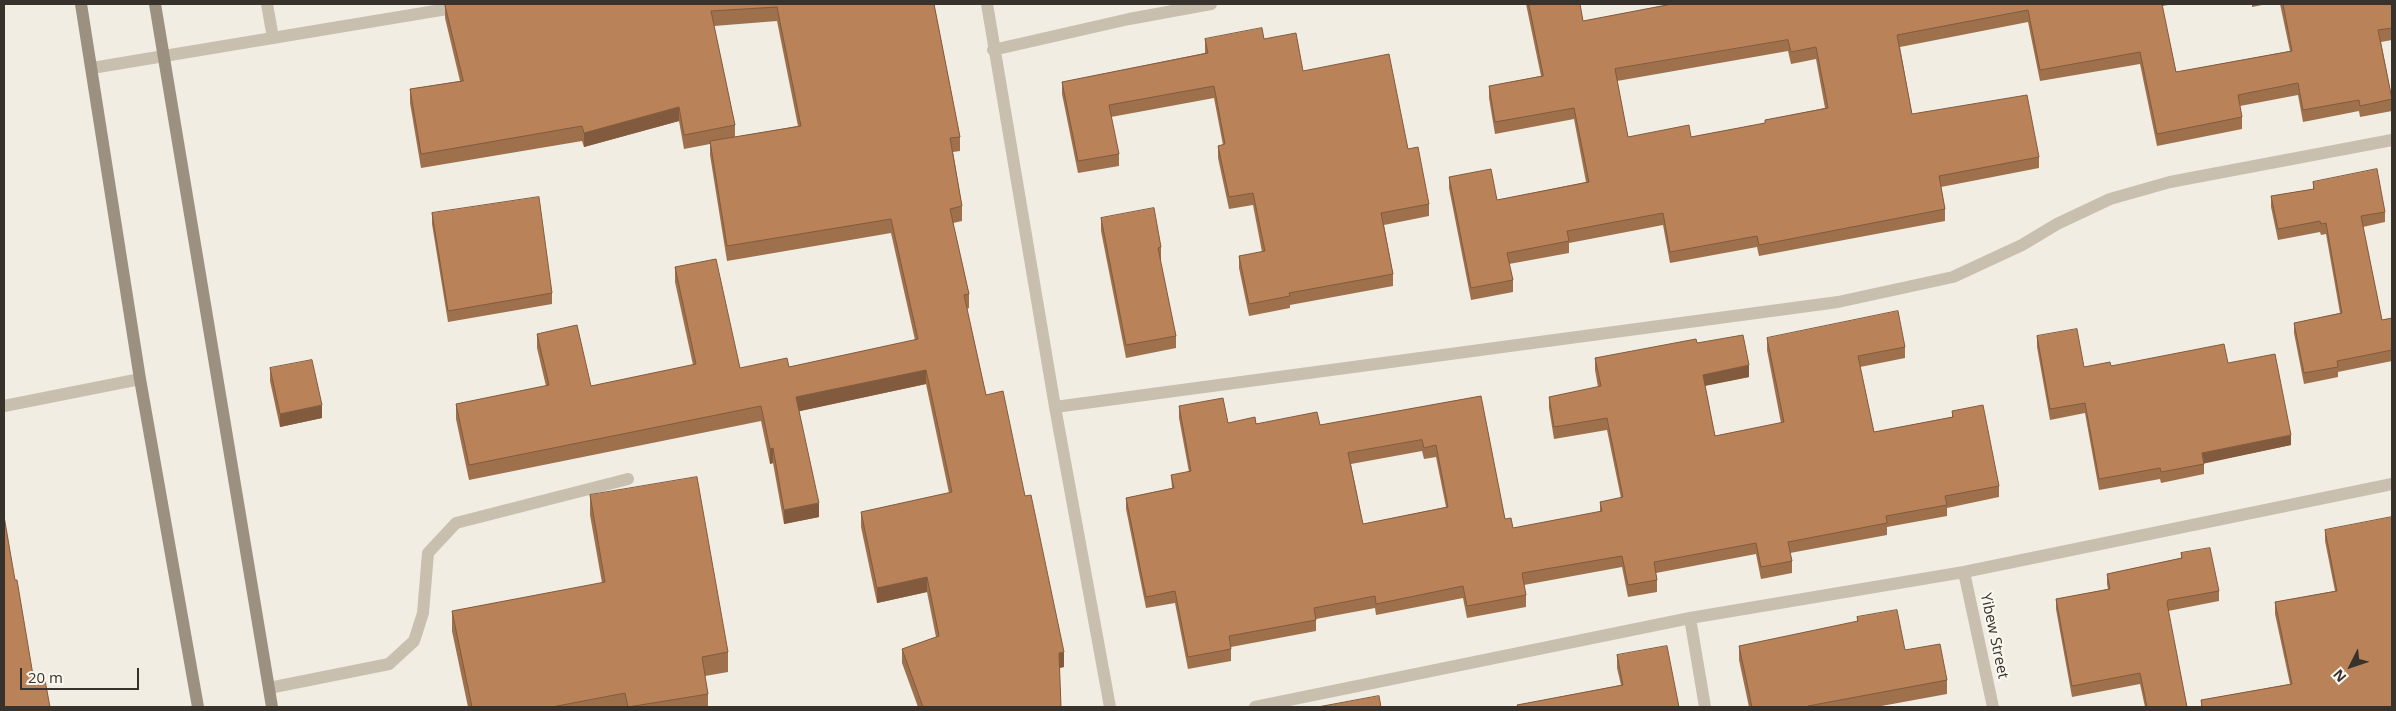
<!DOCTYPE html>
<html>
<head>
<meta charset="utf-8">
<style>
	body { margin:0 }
	#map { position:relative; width:2396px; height:711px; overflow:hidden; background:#f1ede2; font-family:"Open Sans",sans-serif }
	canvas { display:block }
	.frame { position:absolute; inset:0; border:5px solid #38322c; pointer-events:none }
	.north { position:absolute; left:2326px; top:641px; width:50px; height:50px; -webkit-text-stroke:4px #f9f6ee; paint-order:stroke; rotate:229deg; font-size:14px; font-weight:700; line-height:20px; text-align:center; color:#38322c }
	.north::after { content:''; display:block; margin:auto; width:18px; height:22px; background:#38322c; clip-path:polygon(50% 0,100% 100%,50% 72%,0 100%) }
	.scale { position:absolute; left:20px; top:668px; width:119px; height:22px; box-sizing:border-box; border:2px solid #38322c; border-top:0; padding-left:6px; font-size:15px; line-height:18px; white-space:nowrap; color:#38322c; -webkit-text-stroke:4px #f9f6ee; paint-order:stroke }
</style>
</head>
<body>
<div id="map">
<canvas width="2396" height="711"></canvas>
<div class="frame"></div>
<div class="north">N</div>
<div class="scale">20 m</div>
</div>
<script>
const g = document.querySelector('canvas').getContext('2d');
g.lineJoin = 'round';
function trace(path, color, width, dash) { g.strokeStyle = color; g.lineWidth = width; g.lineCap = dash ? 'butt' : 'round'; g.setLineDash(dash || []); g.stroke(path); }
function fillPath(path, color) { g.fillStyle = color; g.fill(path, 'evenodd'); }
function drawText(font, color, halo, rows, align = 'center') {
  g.font = font + ' "Open Sans",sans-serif'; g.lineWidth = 4.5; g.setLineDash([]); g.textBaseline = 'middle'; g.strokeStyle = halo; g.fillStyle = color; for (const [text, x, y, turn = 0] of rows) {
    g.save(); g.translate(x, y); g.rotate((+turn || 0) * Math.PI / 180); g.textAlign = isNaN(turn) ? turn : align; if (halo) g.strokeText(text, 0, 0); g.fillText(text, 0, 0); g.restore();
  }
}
trace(new Path2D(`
	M 267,4 L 273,38
	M 269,688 L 389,664 L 414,641 L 423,613 L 428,553 L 456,523 L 628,479`), '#c8bfaf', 12);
trace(new Path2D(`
	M 987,4 L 1055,407 L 1110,707
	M 993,50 L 1129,19 L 1211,4
	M 92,68 L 477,4
	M 4,406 L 140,379
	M 1055,407 L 1838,302 L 1953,277 L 2022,245 L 2057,224 L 2110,199 L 2170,182 L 2392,140
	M 1964,572 L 1993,707
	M 1690,618 L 1705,707
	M 1255,707 L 1690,618 L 1964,572 L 2392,484`), '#c8bfaf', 12);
trace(new Path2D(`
	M 81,4 L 140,379 L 198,707
	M 155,4 L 272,707`), '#9c9080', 12);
fillPath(new Path2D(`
	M 445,4 L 934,4 L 960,137 L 960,151 L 953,152 L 962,206 L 962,221 L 953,223 L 969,294 L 969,308 L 967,309 L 986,395 L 1025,496 L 1064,667 L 1059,668 L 1061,707 L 918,707 L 902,663 L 902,649 L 936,637 L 927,592 L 877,603 L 861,527 L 861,512 L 949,493 L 926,384 L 799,411 L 819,517 L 784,524 L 773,463 L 770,464 L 761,421 L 469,480 L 456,419 L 456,404 L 546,386 L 537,348 L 537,334 L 591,386 L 693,365 L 675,282 L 675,267 L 740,368 L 789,367 L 915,340 L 891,233 L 727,261 L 710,155 L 710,144 L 684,149 L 679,121 L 584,147 L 582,141 L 421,168 L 410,103 L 410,89 L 460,81 L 445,18 ZM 777,21 L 798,126 L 735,137 L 735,125 L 714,26 Z
	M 1526,4 L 1580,4 L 1583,21 L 1672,4 L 2174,4 L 2162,6 L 2176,72 L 2290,51 L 2280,4 L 2392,4 L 2392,40 L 2381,42 L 2392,99 L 2392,111 L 2360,117 L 2359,111 L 2303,122 L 2298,95 L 2240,106 L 2242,117 L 2242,129 L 2157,146 L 2140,64 L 2040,81 L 2028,22 L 1900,47 L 1912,114 L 2039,157 L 2039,168 L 1941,187 L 1945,209 L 1945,221 L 1759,256 L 1757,247 L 1670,263 L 1663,225 L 1569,243 L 1569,253 L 1509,264 L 1513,280 L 1513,292 L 1471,300 L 1449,188 L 1449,177 L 1497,200 L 1586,182 L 1574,119 L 1495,134 L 1489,98 L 1489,86 L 1541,76 ZM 1788,51 L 1791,64 L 1816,59 L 1825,108 L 1765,120 L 1765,123 L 1691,137 L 1628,137 L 1617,81 Z
	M 2252,4 L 2267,4 L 2252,7 Z
	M 1205,39 L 1264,39 L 1303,71 L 1408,149 L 1429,204 L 1429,216 L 1384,225 L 1393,274 L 1393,286 L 1290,305 L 1290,308 L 1249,316 L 1239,268 L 1239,256 L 1262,252 L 1253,205 L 1229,209 L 1218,158 L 1218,146 L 1223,145 L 1214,98 L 1111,117 L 1119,154 L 1119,166 L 1078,173 L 1062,94 L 1062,82 L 1205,53 Z
	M 2313,182 L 2385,212 L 2385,222 L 2363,227 L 2382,320 L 2392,318 L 2392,361 L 2338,372 L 2338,377 L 2304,384 L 2294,333 L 2294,323 L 2340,313 L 2326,234 L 2321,235 L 2320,232 L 2278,240 L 2271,207 L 2271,196 L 2313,189 Z
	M 432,213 L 552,293 L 552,304 L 448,322 L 432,224 Z
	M 1101,218 L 1161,247 L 1161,260 L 1160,260 L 1176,336 L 1176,348 L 1126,358 L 1101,231 Z
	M 2037,336 L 2084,367 L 2111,366 L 2291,445 L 2204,463 L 2204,474 L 2161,483 L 2160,479 L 2099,490 L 2085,413 L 2050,420 L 2037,347 Z
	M 1767,338 L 1905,347 L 1905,358 L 1860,367 L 1874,432 L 1952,417 L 1952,411 L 1999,486 L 1999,497 L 1947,508 L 1947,516 L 1887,527 L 1887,535 L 1790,553 L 1792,561 L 1792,573 L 1761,579 L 1756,554 L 1656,573 L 1657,580 L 1657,592 L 1628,597 L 1622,567 L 1524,585 L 1526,595 L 1526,607 L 1467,618 L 1463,598 L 1376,615 L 1375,608 L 1316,619 L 1316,631 L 1231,647 L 1231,661 L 1188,669 L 1175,603 L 1146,608 L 1126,509 L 1126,498 L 1172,488 L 1171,475 L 1189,472 L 1179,418 L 1179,406 L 1228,423 L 1320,425 L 1481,396 L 1505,519 L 1513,528 L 1600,512 L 1600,502 L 1621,498 L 1607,430 L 1554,439 L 1549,408 L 1549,397 L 1598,387 L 1595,370 L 1595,358 L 1697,343 L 1749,377 L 1705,386 L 1715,436 L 1781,423 L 1767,350 ZM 1422,451 L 1424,459 L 1436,457 L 1446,507 L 1363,524 L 1351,464 Z
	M 270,368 L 322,418 L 280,427 L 270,381 Z
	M 590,495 L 728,652 L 728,672 L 705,676 L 708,694 L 708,707 L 468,707 L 452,631 L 452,611 L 602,583 L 590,515 Z
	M 2325,530 L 2392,707 L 2201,707 L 2201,700 L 2290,684 L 2275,614 L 2275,602 L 2335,591 L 2325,541 Z
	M 2181,553 L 2219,591 L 2219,601 L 2168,611 L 2187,707 L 2145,707 L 2140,684 L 2072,697 L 2056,609 L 2056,599 L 2108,589 L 2107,584 L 2107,574 L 2181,558 Z
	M 1857,617 L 1947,680 L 1947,694 L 1876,707 L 1749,707 L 1739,660 L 1739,646 L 1857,622 Z
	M 1617,655 L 1679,707 L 1517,707 L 1517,705 L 1621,685 L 1617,668 Z`), '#9f704c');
fillPath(new Path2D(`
	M 679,107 L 679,121 L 584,147 L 584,133 Z
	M 1749,365 L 1749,377 L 1703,386 L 1703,375 Z
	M 926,370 L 926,384 L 796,412 L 796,397 Z
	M 322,405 L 322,418 L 280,427 L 280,414 Z
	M 2291,435 L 2291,445 L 2202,464 L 2202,453 Z
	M 773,448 L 773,463 L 770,464 L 770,449 Z
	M 819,503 L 819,517 L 784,524 L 784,510 Z
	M 927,577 L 927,592 L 877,603 L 877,588 Z
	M 1064,652 L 1064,667 L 1059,668 L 1059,653 Z`), '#825b3e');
const building = new Path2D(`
	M 445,4 L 934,4 L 960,137 L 950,138 L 962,206 L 950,209 L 969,294 L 964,295 L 986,395 L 1003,391 L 1025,496 L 1031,495 L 1064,652 L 1059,653 L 1061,707 L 923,707 L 902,649 L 939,636 L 927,577 L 877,588 L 861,512 L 952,492 L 926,370 L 796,397 L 819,503 L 784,510 L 773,448 L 770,449 L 761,406 L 469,465 L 456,404 L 549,385 L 537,334 L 577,325 L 591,386 L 696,364 L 675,267 L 716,259 L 740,368 L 787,358 L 789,367 L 918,339 L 891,219 L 727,246 L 710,141 L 801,126 L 777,7 L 711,11 L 735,125 L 684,135 L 679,107 L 584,133 L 582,126 L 421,154 L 410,89 L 463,81 Z
	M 1529,4 L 1580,4 L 1583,21 L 1672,4 L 2162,4 L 2176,72 L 2292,51 L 2283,4 L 2392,4 L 2392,28 L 2378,30 L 2392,99 L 2360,106 L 2359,100 L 2303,110 L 2298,83 L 2238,95 L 2242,117 L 2157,134 L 2140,52 L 2040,70 L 2028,10 L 1897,35 L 1912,114 L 2027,95 L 2039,157 L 1939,176 L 1945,209 L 1759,245 L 1757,236 L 1670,252 L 1663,213 L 1567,231 L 1569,241 L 1507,253 L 1513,280 L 1471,288 L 1449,177 L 1491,169 L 1497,200 L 1589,182 L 1574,108 L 1495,122 L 1489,86 L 1543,76 ZM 1788,40 L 1791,52 L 1816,47 L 1828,108 L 1765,120 L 1765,123 L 1691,137 L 1689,125 L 1628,137 L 1615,69 Z
	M 1262,28 L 1264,39 L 1296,33 L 1303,71 L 1389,54 L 1408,149 L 1418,147 L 1429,204 L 1381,213 L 1393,274 L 1289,293 L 1290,296 L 1249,304 L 1239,256 L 1265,251 L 1253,193 L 1229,197 L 1218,146 L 1225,144 L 1214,86 L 1109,105 L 1119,154 L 1078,161 L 1062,82 L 1208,53 L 1205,39 Z
	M 2377,169 L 2385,212 L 2361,216 L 2382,320 L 2392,318 L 2392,350 L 2337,361 L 2338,367 L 2304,373 L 2294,323 L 2342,313 L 2326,223 L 2321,224 L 2320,221 L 2278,229 L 2271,196 L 2314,189 L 2313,182 Z
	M 539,197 L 552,293 L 448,311 L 432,213 Z
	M 1154,208 L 1161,247 L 1158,248 L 1176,336 L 1126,345 L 1101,218 Z
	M 1898,311 L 1905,347 L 1858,356 L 1874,432 L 1953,417 L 1952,411 L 1983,405 L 1999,486 L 1945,496 L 1947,505 L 1886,516 L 1887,523 L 1788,542 L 1792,561 L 1761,567 L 1756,543 L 1654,562 L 1657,580 L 1628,585 L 1622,556 L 1522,573 L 1526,595 L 1467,606 L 1463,586 L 1376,604 L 1375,596 L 1314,608 L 1316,620 L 1229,636 L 1231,649 L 1188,657 L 1175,591 L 1146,597 L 1126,498 L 1174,488 L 1171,475 L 1191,471 L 1179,406 L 1223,398 L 1228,423 L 1255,417 L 1256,424 L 1317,412 L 1320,425 L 1481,396 L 1505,519 L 1511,518 L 1513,528 L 1602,511 L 1600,502 L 1623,497 L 1607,418 L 1554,427 L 1549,397 L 1601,386 L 1595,358 L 1696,339 L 1697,343 L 1743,335 L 1749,365 L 1703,375 L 1715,436 L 1784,422 L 1767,338 ZM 1422,440 L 1424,448 L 1436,445 L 1448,507 L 1363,524 L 1348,453 Z
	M 2077,329 L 2084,367 L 2110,362 L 2111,366 L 2224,344 L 2228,363 L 2275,354 L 2291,435 L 2202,453 L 2204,464 L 2161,472 L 2160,468 L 2099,479 L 2085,403 L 2050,409 L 2037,336 Z
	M 312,360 L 322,405 L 280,414 L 270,368 Z
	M 697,477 L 728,652 L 702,657 L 708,694 L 628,707 L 625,693 L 552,707 L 472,707 L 452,611 L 605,582 L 590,495 Z
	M 4,516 L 15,580 L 17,580 L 34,681 L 45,680 L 50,707 L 4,707 Z
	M 2392,517 L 2392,707 L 2202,707 L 2201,700 L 2292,684 L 2275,602 L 2337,591 L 2325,530 Z
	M 2210,548 L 2219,591 L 2168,600 L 2167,603 L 2187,707 L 2147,707 L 2140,673 L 2072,686 L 2056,599 L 2110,589 L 2107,574 L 2182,558 L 2181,553 Z
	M 1897,610 L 1905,650 L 1940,644 L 1947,680 L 1808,706 L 1811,707 L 1752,707 L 1739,646 L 1858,621 L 1857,617 Z
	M 1667,646 L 1679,707 L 1518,707 L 1517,705 L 1623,685 L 1617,655 Z
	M 1379,696 L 1381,707 L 1318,707 Z`);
fillPath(building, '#b98258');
trace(building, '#825b3e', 1);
drawText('15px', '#38322c', '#f9f6ee', [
	["Yibew Street",1994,636,78]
]);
</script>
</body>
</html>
